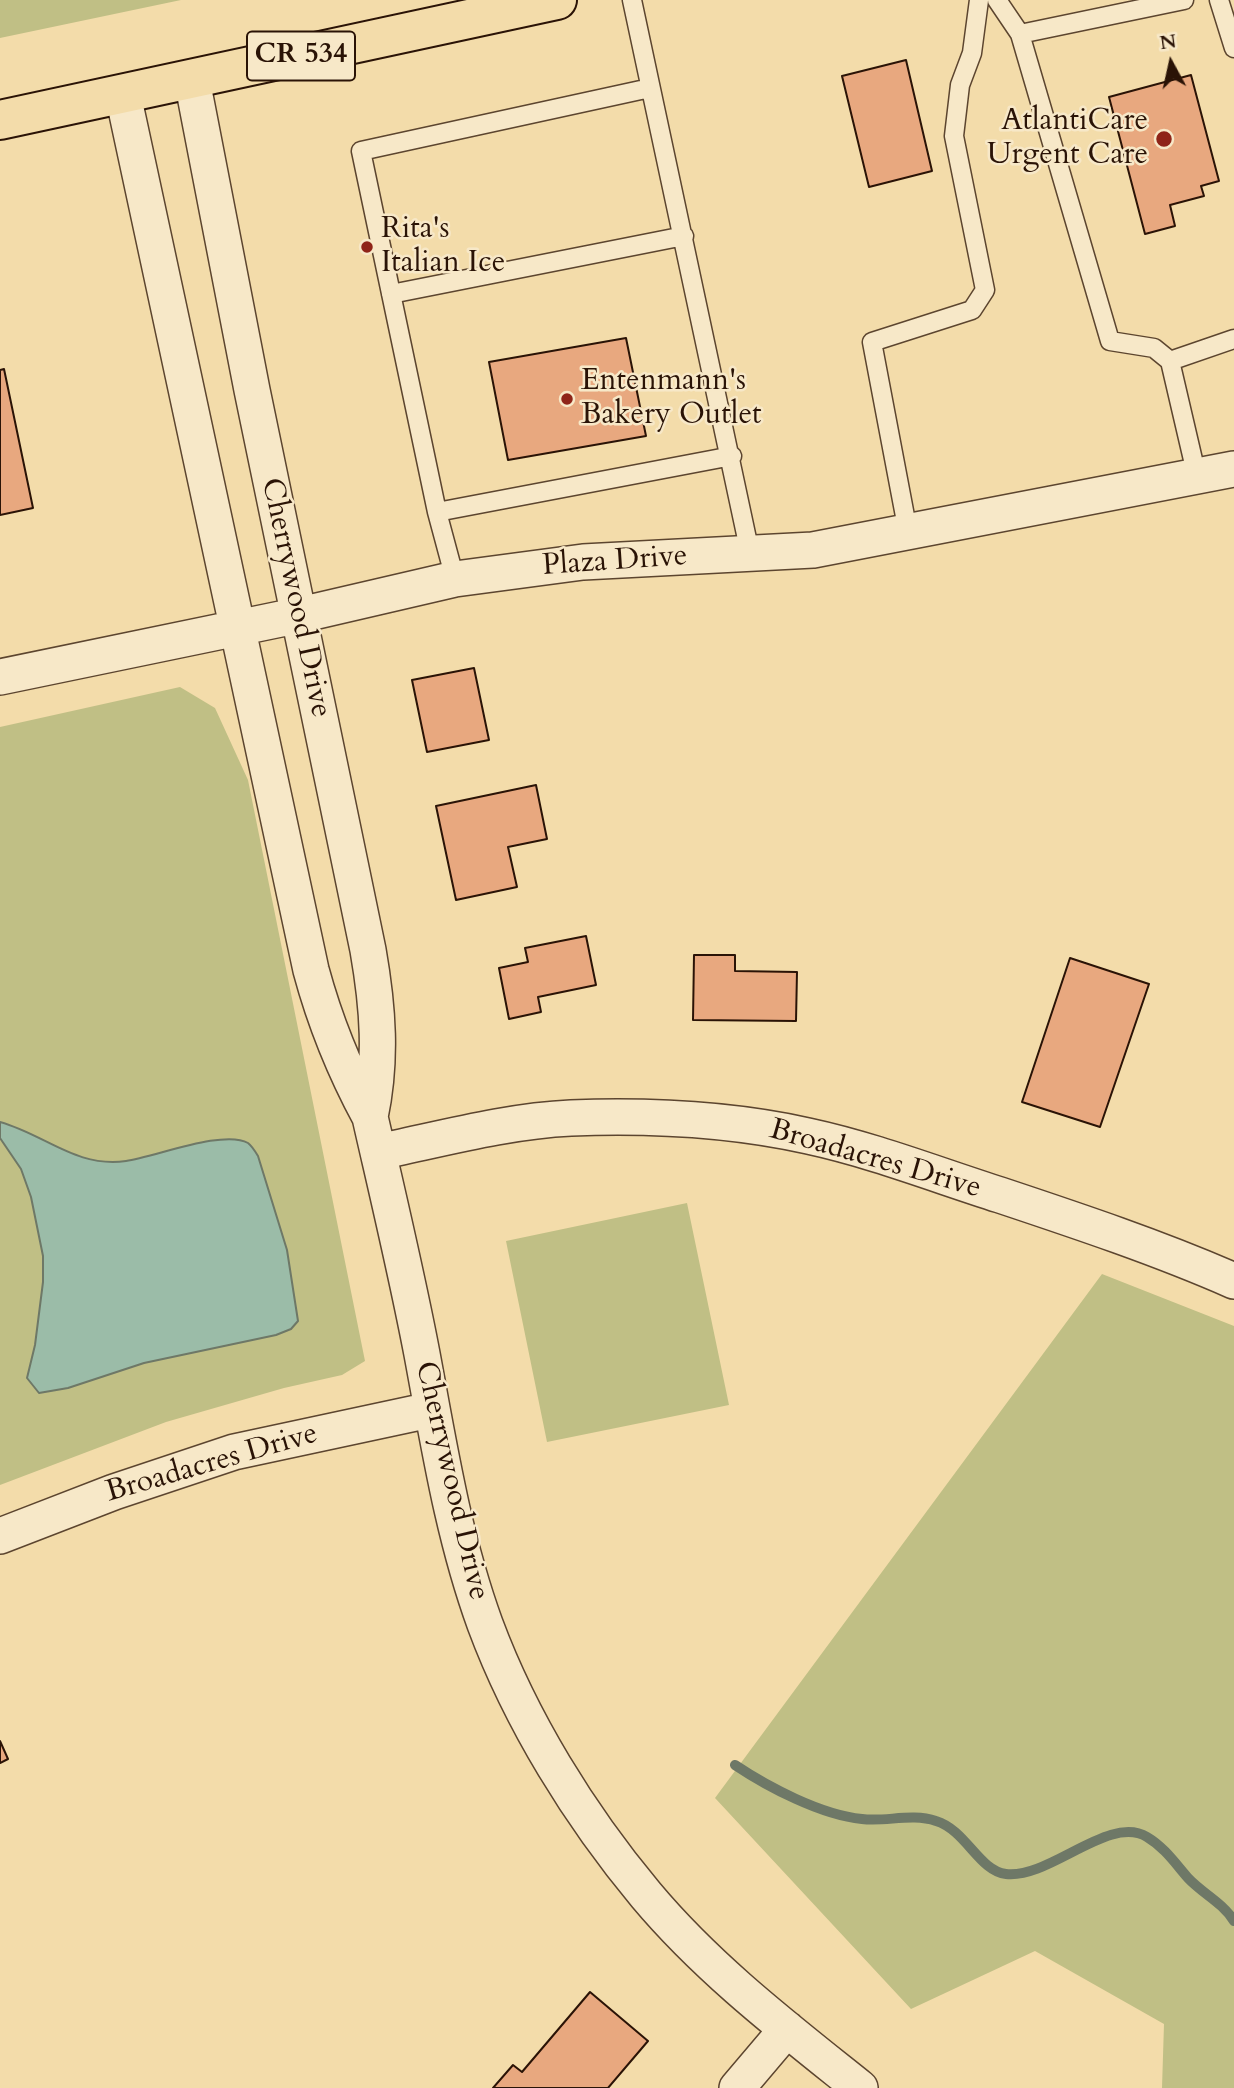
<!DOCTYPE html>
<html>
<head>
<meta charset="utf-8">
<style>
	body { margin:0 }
	#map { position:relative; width:1234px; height:2088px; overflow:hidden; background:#f3dcaa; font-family:Cardo,serif }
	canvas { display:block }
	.north { position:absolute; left:1136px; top:28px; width:70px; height:70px; -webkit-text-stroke:5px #f7e8c8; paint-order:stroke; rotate:352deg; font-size:19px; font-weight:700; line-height:28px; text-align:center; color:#2a1306 }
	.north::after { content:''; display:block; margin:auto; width:24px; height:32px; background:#2a1306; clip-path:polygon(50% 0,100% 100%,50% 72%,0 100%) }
</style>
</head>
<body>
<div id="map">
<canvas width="1234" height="2088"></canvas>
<div class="north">N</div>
</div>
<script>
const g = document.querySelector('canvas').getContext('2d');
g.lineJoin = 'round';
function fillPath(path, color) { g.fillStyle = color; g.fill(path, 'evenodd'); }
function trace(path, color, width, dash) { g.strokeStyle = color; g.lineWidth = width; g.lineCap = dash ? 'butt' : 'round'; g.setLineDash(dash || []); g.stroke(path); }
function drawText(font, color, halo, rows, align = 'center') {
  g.font = font + ' Cardo,serif'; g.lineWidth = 5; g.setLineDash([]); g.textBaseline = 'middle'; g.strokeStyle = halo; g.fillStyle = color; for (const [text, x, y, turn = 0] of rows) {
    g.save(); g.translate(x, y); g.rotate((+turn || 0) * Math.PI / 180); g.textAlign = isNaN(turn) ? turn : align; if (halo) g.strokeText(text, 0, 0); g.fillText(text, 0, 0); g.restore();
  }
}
fillPath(new Path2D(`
	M 0,0 L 181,0 L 0,38 Z
	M 180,687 L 215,708 L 248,780 L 365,1361 L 342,1375 L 284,1388 L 166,1422 L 0,1485 L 0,727 Z
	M 687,1203 L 729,1405 L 547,1442 L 506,1241 Z
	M 1102,1274 L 1234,1326 L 1234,2088 L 1162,2088 L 1164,2024 L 1035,1951 L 911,2009 L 715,1798 Z`), '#c0bf85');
const water = new Path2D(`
	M 0,1122 C 46,1135 76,1168 126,1161 C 155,1157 224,1129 248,1143 C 252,1146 255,1151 258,1156 L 287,1250 L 298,1321 L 291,1329 L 276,1335 L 144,1363 L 68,1388 L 39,1393 L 27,1378 L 35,1345 L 43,1282 L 43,1256 L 31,1197 L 21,1169 L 0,1138 Z`);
fillPath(water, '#9bbca8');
trace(water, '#6e7867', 2);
trace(new Path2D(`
	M 735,1765 C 768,1787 821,1815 862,1819 C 886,1822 912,1813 936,1821 C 966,1830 979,1871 1006,1874 C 1050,1879 1109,1814 1147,1837 C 1164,1847 1175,1863 1188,1878 C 1203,1894 1222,1902 1234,1921`), '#6e7867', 10);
const building = new Path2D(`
	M 906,60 L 932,171 L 869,187 L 842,76 Z
	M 1191,75 L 1219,181 L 1201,186 L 1204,196 L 1170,205 L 1175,226 L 1145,234 L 1109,97 Z
	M 626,338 L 646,436 L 508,460 L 489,362 Z
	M 4,369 L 33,508 L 0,515 L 0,370 Z
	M 474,668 L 489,740 L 427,752 L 412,680 Z
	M 536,785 L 547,839 L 508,847 L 517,887 L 456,900 L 436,806 Z
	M 586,936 L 596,985 L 538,997 L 541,1012 L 509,1019 L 499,968 L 528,962 L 525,948 Z
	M 694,955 L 735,955 L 735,971 L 797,972 L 796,1021 L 693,1020 Z
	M 1070,958 L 1149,984 L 1100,1127 L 1022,1102 Z
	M 0,1741 L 8,1759 L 0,1763 Z
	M 590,1992 L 648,2041 L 608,2088 L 493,2088 L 513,2065 L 522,2072 Z`);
fillPath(building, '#e8a87f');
trace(building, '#2a1306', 2);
const service = new Path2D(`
	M 632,0 L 750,553
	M 997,0 L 1020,34 L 1110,341 L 1154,348 L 1170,361 L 1197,477
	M 1219,0 L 1234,48
	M 1020,34 L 1184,0
	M 391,294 L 684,236
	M 1170,361 L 1234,339
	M 437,512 L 732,456
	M 908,532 L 872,342 L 972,310 L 985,290 L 954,136 L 960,85 L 972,53 L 979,0
	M 455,579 L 437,512 L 361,151 L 650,88`);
const minor = new Path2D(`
	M 192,80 L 252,390 L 368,950 C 378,1007 382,1060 370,1117
	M 123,95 L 311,970 C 325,1022 344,1069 370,1117 C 388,1196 407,1275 422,1354 C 439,1445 453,1536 485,1624 C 521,1721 580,1816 646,1895 C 708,1969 785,2028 860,2088
	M 0,677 L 300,615 L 455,579 L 583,562 L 813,550 L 1234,469
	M 378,1152 C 441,1139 506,1121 571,1118 C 650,1115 731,1119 808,1136 C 873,1150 937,1175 1000,1195 C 1078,1221 1159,1248 1234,1281
	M 0,1536 L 114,1492 L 234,1452 L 430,1410
	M 737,2088 L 787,2029`);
const primary = new Path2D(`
	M 0,120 L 557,0`);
trace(service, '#5c452f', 21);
trace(minor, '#5c452f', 38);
trace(primary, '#2a1306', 42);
trace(service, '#f7e8c8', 18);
trace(minor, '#f7e8c8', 35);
trace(primary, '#f3dcaa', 38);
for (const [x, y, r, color] of [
	[1164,139,9,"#8f2418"],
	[367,247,7,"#8f2418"],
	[567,399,7,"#8f2418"]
]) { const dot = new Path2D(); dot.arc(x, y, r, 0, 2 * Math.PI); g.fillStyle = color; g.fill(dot); trace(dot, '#f7e8c8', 2.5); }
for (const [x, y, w] of [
	[301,56,108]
]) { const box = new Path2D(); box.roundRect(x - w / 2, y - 24.5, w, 49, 5); g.fillStyle = '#f7e8c8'; g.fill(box); trace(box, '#2a1306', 2); }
drawText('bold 28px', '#2a1306', null, [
	["CR 534",301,56]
]);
drawText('30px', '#2a1306', '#f7e8c8', [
	["AtlantiCare",1148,122,"right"],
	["Urgent Care",1148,156,"right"],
	["Rita's",381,230],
	["Italian Ice",381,264],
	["Entenmann's",581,382],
	["Bakery Outlet",581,416]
], 'left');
drawText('30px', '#2a1306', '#f7e8c8', [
	["Plaza Drive",615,562,-4],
	["Cherrywood Drive",295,598,78],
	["Broadacres Drive",875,1160,16],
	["Broadacres Drive",212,1464,-16],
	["Cherrywood Drive",451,1481,77]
]);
</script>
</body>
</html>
